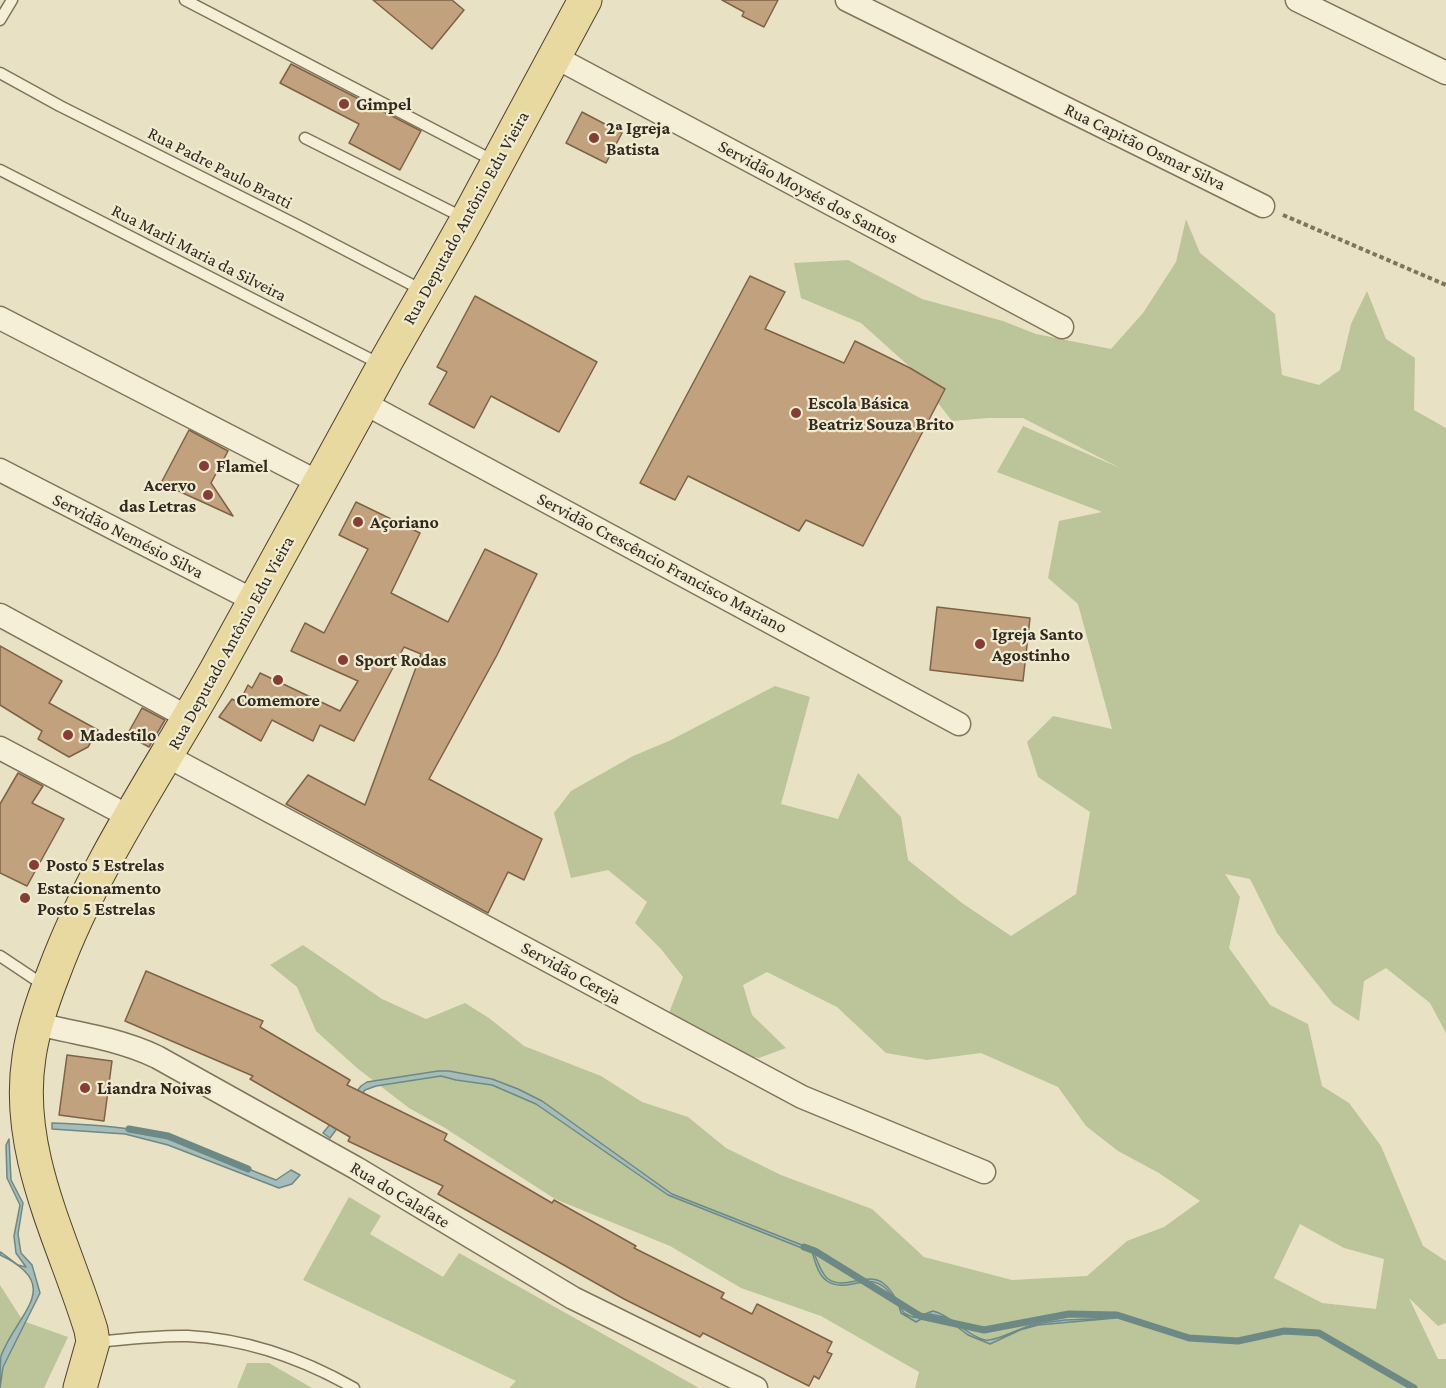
<!DOCTYPE html>
<html>
<head>
<meta charset="utf-8">
<style>
	body { margin:0 }
	canvas { display:block; background:#e8e1c4 }
</style>
</head>
<body>
<canvas width="1446" height="1388"></canvas>
<script>
const g = document.querySelector('canvas').getContext('2d');
g.lineJoin = 'round';
function fillPath(path, color) { g.fillStyle = color; g.fill(path, 'evenodd'); }
function trace(path, color, width, dash) { g.strokeStyle = color; g.lineWidth = width; g.lineCap = dash ? 'butt' : 'round'; g.setLineDash(dash || []); g.stroke(path); }
function drawText(font, color, halo, rows, align = 'center') {
  g.font = font + ' "Crimson Pro",serif'; g.lineWidth = 4.5; g.setLineDash([]); g.textBaseline = 'middle'; g.strokeStyle = halo; g.fillStyle = color; for (const [text, x, y, turn = 0] of rows) {
    g.save(); g.translate(x, y); g.rotate((+turn || 0) * Math.PI / 180); g.textAlign = isNaN(turn) ? turn : align; if (halo) g.strokeText(text, 0, 0); g.fillText(text, 0, 0); g.restore();
  }
}
fillPath(new Path2D(`
	M 1186,219 L 1200,253 L 1275,314 L 1282,375 L 1319,385 L 1340,370 L 1351,324 L 1367,291 L 1386,339 L 1415,358 L 1414,410 L 1446,428 L 1446,1033 L 1430,1003 L 1386,968 L 1364,981 L 1359,1021 L 1333,1004 L 1277,933 L 1250,879 L 1225,874 L 1240,897 L 1229,948 L 1270,1005 L 1308,1024 L 1322,1086 L 1349,1103 L 1381,1146 L 1423,1246 L 1446,1261 L 1446,1323 L 1438,1326 L 1409,1298 L 1438,1359 L 1446,1359 L 1446,1388 L 915,1388 L 919,1372 L 821,1316 L 741,1288 L 670,1246 L 555,1199 L 445,1128 L 409,1108 L 357,1068 L 316,1031 L 297,987 L 270,965 L 303,945 L 382,999 L 426,1019 L 465,1003 L 489,1018 L 524,1046 L 601,1076 L 642,1102 L 688,1117 L 726,1148 L 781,1175 L 872,1209 L 924,1257 L 1012,1280 L 1087,1276 L 1127,1241 L 1164,1227 L 1200,1201 L 1159,1173 L 1118,1151 L 1086,1126 L 1058,1087 L 981,1053 L 927,1060 L 886,1053 L 837,1007 L 767,972 L 743,985 L 752,1015 L 786,1048 L 759,1058 L 727,1052 L 669,1013 L 683,977 L 661,949 L 635,923 L 647,902 L 608,870 L 571,878 L 554,813 L 571,791 L 633,756 L 669,741 L 775,686 L 810,697 L 781,804 L 838,819 L 858,773 L 901,817 L 908,860 L 962,903 L 1011,936 L 1076,894 L 1090,812 L 1038,777 L 1027,742 L 1053,716 L 1112,729 L 1078,604 L 1048,578 L 1059,521 L 1102,512 L 997,472 L 1023,426 L 1120,468 L 1023,418 L 988,418 L 952,421 L 912,369 L 861,323 L 801,298 L 794,263 L 848,260 L 922,299 L 1003,321 L 1036,334 L 1111,349 L 1143,313 L 1176,262 ZM 1300,1224 L 1344,1248 L 1384,1259 L 1376,1309 L 1322,1303 L 1274,1278 Z
	M 349,1197 L 381,1216 L 370,1234 L 443,1277 L 459,1253 L 699,1388 L 509,1388 L 516,1381 L 303,1280 Z
	M 0,1285 L 23,1321 L 68,1337 L 44,1388 L 0,1388 Z
	M 247,1363 L 269,1363 L 312,1388 L 237,1388 Z`), '#bbc599');
const water = new Path2D(`
	M 438,1071 L 449,1071 L 492,1079 L 518,1089 L 542,1101 L 672,1194 L 812,1249 C 817,1258 819,1270 827,1278 C 844,1292 866,1271 883,1283 C 894,1291 898,1304 904,1313 C 920,1322 918,1315 933,1311 C 953,1316 965,1335 985,1340 C 995,1342 1018,1329 1029,1326 C 1056,1318 1088,1320 1116,1318 L 1038,1325 L 1020,1330 L 990,1344 L 968,1335 L 944,1317 L 930,1314 L 916,1322 L 901,1313 C 899,1303 895,1299 889,1292 C 869,1268 848,1295 827,1281 C 818,1275 815,1261 812,1252 L 668,1195 L 536,1104 L 492,1085 L 456,1080 L 441,1076 L 376,1086 L 365,1090 L 330,1138 L 323,1133 L 361,1086 L 367,1082 Z
	M 52,1123 C 80,1124 108,1125 135,1130 C 183,1140 230,1162 276,1180 L 291,1170 L 300,1175 L 292,1184 L 279,1188 L 168,1145 L 125,1134 L 52,1129 Z
	M 9,1139 L 11,1180 L 23,1203 L 18,1234 L 21,1253 L 32,1265 L 40,1293 L 3,1367 L 0,1388 C 0,1378 0,1364 1,1356 C 16,1314 66,1286 0,1255 L 0,1252 L 2,1253 L 18,1265 L 26,1267 L 16,1253 L 14,1236 L 20,1205 L 7,1178 L 6,1145 Z`);
fillPath(water, '#a5bcb8');
trace(water, '#6d8985', 1.5);
trace(new Path2D(`
	M 129,1129 L 168,1136 L 248,1169
	M 804,1247 L 815,1251 L 920,1316 L 984,1330 L 1069,1314 L 1117,1315 L 1189,1338 L 1238,1341 L 1284,1331 L 1319,1333 L 1414,1388`), '#6d8985', 7);
const building = new Path2D(`
	M 373,0 L 452,0 L 464,10 L 432,49 Z
	M 722,0 L 778,0 L 764,27 L 742,16 L 744,12 Z
	M 291,64 L 421,131 L 400,170 L 349,143 L 359,124 L 280,83 Z
	M 582,112 L 622,133 L 606,163 L 566,143 Z
	M 750,276 L 785,292 L 765,329 L 844,363 L 855,341 L 910,368 L 945,389 L 863,546 L 806,520 L 799,531 L 688,476 L 675,500 L 640,483 Z
	M 475,296 L 597,362 L 559,432 L 491,396 L 474,428 L 429,404 L 447,372 L 437,367 Z
	M 189,430 L 228,451 L 211,483 L 233,516 L 161,483 Z
	M 356,502 L 420,533 L 391,593 L 448,622 L 485,549 L 537,574 L 497,655 L 429,779 L 542,839 L 524,880 L 508,872 L 488,913 L 286,804 L 308,775 L 365,805 L 421,654 L 404,647 L 354,741 L 320,725 L 313,741 L 272,720 L 261,741 L 219,717 L 232,699 L 239,703 L 248,685 L 252,688 L 260,673 L 340,711 L 358,681 L 291,651 L 305,623 L 324,633 L 368,549 L 339,535 Z
	M 937,607 L 1030,618 L 1023,681 L 930,670 Z
	M 0,646 L 62,681 L 49,703 L 98,730 L 88,747 L 69,757 L 38,739 L 42,731 L 0,705 Z
	M 142,708 L 165,720 L 149,747 L 127,735 Z
	M 18,773 L 43,786 L 32,803 L 64,819 L 27,886 L 0,873 L 0,804 Z
	M 146,971 L 263,1021 L 260,1027 L 350,1080 L 347,1085 L 447,1134 L 444,1140 L 552,1203 L 554,1200 L 636,1246 L 634,1248 L 724,1293 L 721,1298 L 752,1314 L 757,1304 L 832,1342 L 827,1352 L 832,1354 L 819,1379 L 814,1376 L 809,1386 L 703,1333 L 700,1337 L 624,1299 L 438,1194 L 443,1186 L 348,1141 L 350,1137 L 250,1079 L 253,1076 L 125,1021 Z
	M 67,1055 L 112,1061 L 104,1121 L 59,1115 Z`);
fillPath(building, '#c2a27e');
trace(building, '#7d6245', 1.5);
const service = new Path2D(`
	M 185,0 L 496,162
	M 0,20 L 12,0
	M 0,73 L 60,106 L 297,225 L 424,291
	M 305,138 L 464,218
	M 0,170 L 382,365
	M 0,956 L 45,986
	M 96,1342 C 127,1339 158,1335 188,1336 C 248,1339 303,1359 354,1388`);
const minor = new Path2D(`
	M 847,0 L 1263,206
	M 1297,0 L 1446,73
	M 555,57 L 1062,327
	M 0,318 L 320,483
	M 364,403 L 959,724
	M 0,470 L 255,601
	M 0,615 L 189,718
	M 0,748 L 130,817
	M 167,756 L 802,1097 L 984,1172
	M 36,1024 C 77,1033 119,1039 157,1057 L 356,1168 L 573,1298 L 756,1388`);
const primary = new Path2D(`
	M 80,1388 L 93,1342 L 91,1330 C 64,1241 14,1153 29,1057 C 33,1028 43,1000 54,972 C 95,862 163,766 219,665 C 275,565 329,465 384,365 C 413,313 444,262 472,210 C 510,140 548,70 585,0`);
trace(service, '#80745c', 13);
trace(minor, '#80745c', 25);
trace(primary, '#4f4230', 35);
trace(new Path2D(`
	M 1283,215 L 1446,285`), '#80745c', 4, [4.5, 3]);
trace(service, '#f4efd6', 10);
trace(minor, '#f4efd6', 22);
trace(primary, '#e7d99f', 33);
for (const [x, y, r, color] of [
	[344,104,6,"#883d34"],
	[594,138,6,"#883d34"],
	[796,413,6,"#883d34"],
	[204,466,6,"#883d34"],
	[208,495,6,"#883d34"],
	[358,522,6,"#883d34"],
	[980,644,6,"#883d34"],
	[343,660,6,"#883d34"],
	[278,680,6,"#883d34"],
	[68,735,6,"#883d34"],
	[34,865,6,"#883d34"],
	[25,898,6,"#883d34"],
	[85,1088,6,"#883d34"]
]) { const dot = new Path2D(); dot.arc(x, y, r, 0, 2 * Math.PI); g.fillStyle = color; g.fill(dot); trace(dot, '#f1ebd2', 2); }
drawText('bold 18px', '#322a1f', '#f1ebd2', [
	["Gimpel",356,104],
	["2ª Igreja",606,128],
	["Batista",606,149],
	["Escola Básica",808,403],
	["Beatriz Souza Brito",808,424],
	["Flamel",216,466],
	["Acervo",196,485,"right"],
	["das Letras",196,506,"right"],
	["Açoriano",370,522],
	["Igreja Santo",992,634],
	["Agostinho",992,655],
	["Sport Rodas",355,660],
	["Comemore",278,700,"center"],
	["Madestilo",80,735],
	["Posto 5 Estrelas",46,865],
	["Estacionamento",37,888],
	["Posto 5 Estrelas",37,909],
	["Liandra Noivas",97,1088]
], 'left');
drawText('18px', '#322a1f', '#f1ebd2', [
	["Rua Capitão Osmar Silva",1145,147,26],
	["Rua Padre Paulo Bratti",220,168,27],
	["Servidão Moysés dos Santos",808,192,28],
	["Rua Deputado Antônio Edu Vieira",466,218,-61],
	["Rua Marli Maria da Silveira",199,253,27],
	["Servidão Nemésio Silva",128,536,27],
	["Servidão Crescêncio Francisco Mariano",662,563,28],
	["Rua Deputado Antônio Edu Vieira",231,643,-61],
	["Servidão Cereja",571,973,29],
	["Rua do Calafate",400,1195,31]
]);
</script>
</body>
</html>
